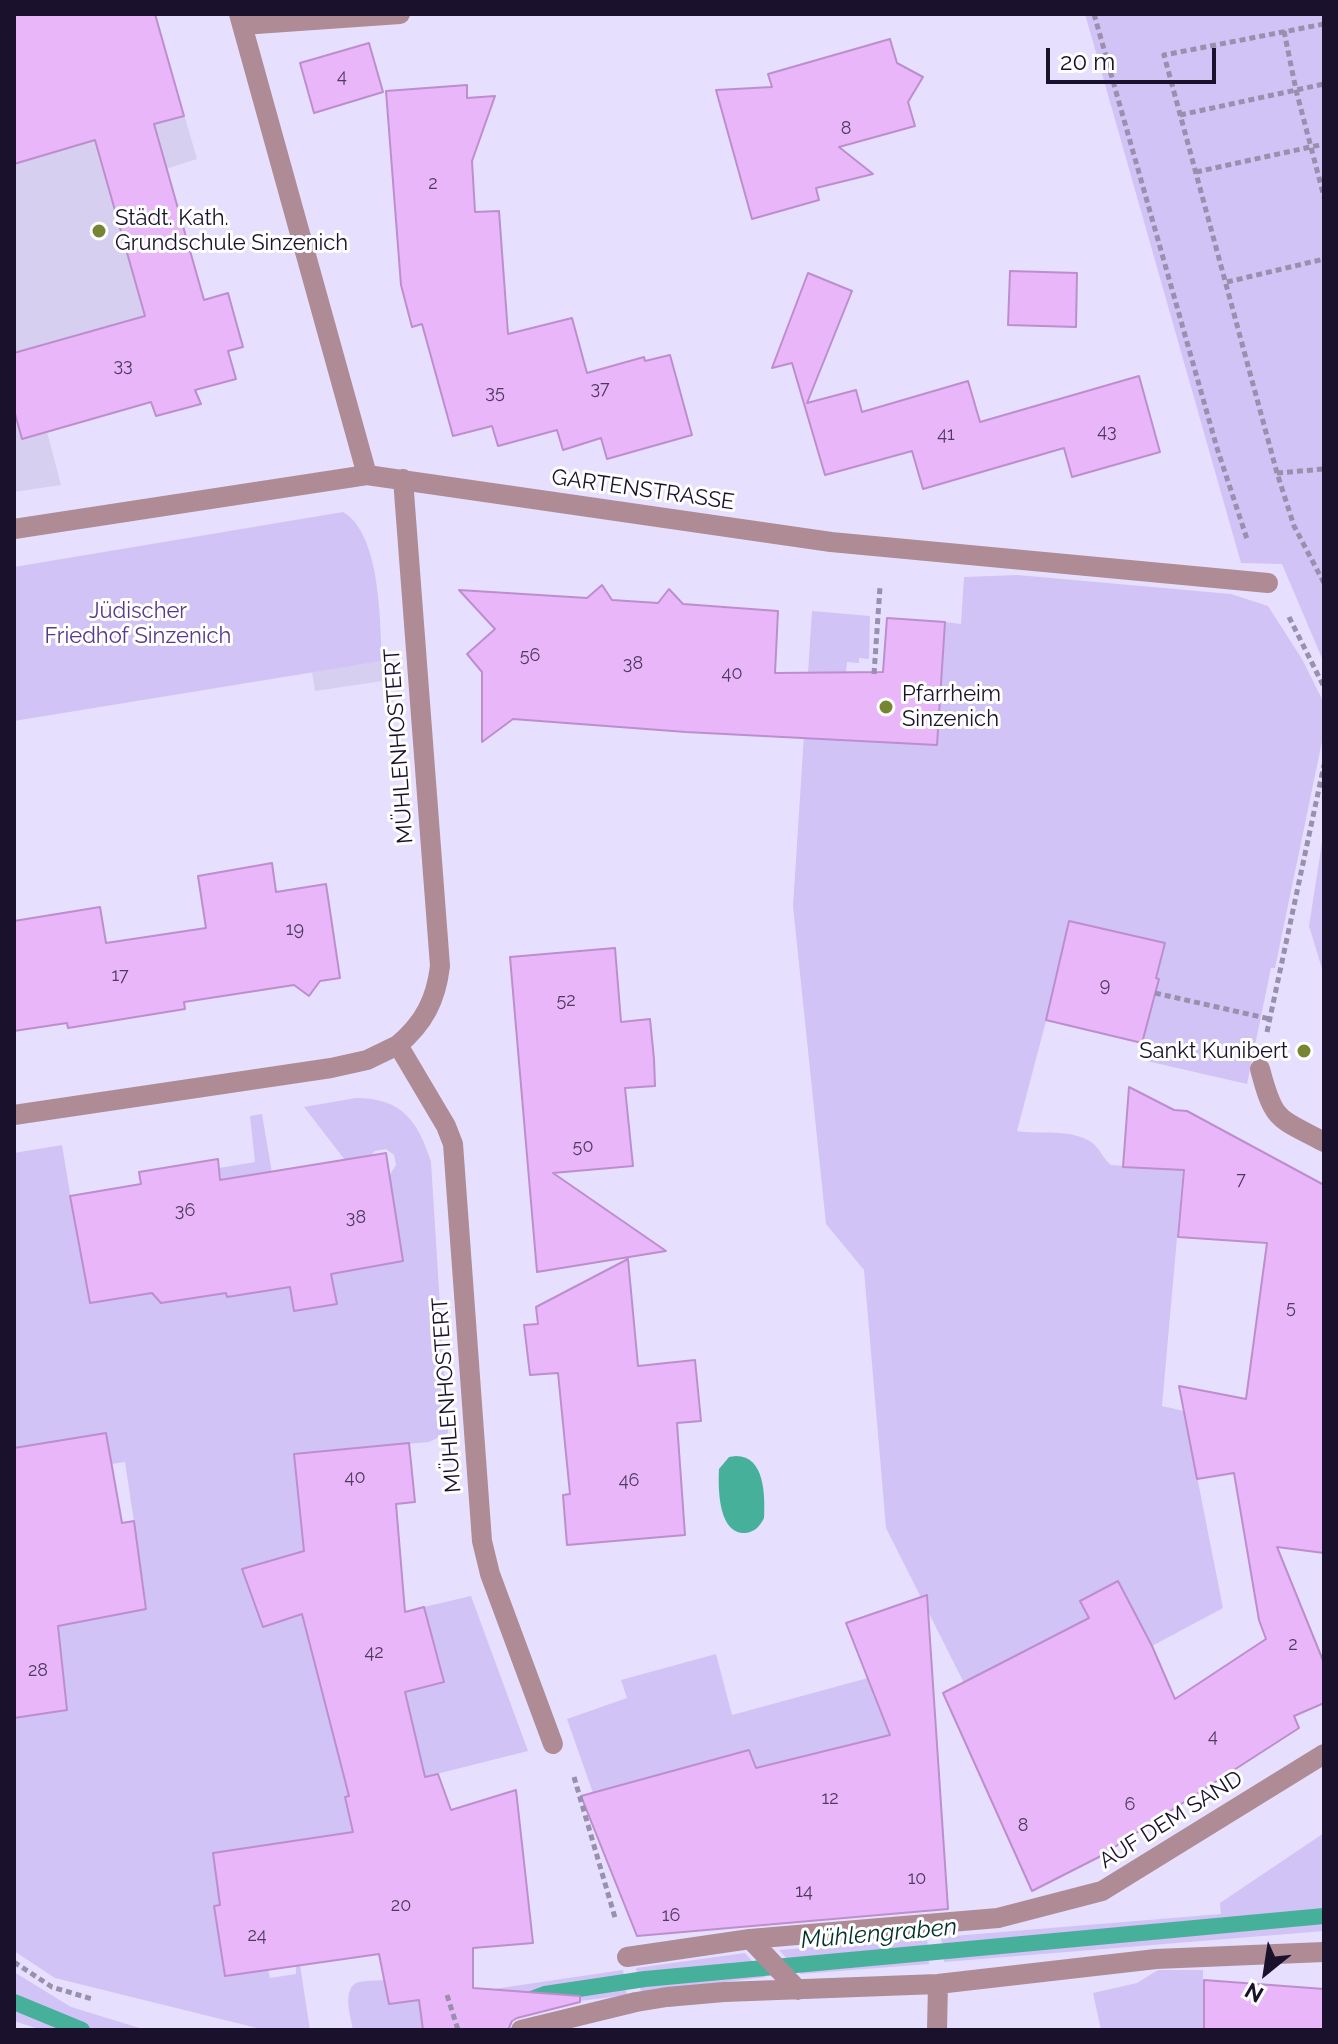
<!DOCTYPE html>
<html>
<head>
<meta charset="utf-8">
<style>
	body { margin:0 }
	#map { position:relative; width:1338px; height:2044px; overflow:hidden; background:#e7dffe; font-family:Raleway,sans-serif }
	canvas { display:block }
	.frame { position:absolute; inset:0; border:16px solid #1a112c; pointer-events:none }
	.north { position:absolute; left:1226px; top:1932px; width:80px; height:80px; -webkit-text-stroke:6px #fff; paint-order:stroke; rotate:210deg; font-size:22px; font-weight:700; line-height:32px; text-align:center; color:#1a112c }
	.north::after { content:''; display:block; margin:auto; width:28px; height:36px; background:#1a112c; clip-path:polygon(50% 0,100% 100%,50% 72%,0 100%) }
	.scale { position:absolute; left:1046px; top:48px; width:170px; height:36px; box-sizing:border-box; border:4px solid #1a112c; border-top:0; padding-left:10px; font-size:24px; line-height:28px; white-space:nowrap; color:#1a112c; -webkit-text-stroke:6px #fff; paint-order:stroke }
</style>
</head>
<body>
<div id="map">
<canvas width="1338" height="2044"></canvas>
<div class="frame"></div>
<div class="north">N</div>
<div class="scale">20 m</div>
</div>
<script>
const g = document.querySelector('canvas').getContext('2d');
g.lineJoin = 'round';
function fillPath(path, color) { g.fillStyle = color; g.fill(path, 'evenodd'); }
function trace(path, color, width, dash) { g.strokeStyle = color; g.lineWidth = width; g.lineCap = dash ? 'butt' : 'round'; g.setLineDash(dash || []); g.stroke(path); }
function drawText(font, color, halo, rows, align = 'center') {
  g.font = font + ' Raleway,sans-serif'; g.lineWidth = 6; g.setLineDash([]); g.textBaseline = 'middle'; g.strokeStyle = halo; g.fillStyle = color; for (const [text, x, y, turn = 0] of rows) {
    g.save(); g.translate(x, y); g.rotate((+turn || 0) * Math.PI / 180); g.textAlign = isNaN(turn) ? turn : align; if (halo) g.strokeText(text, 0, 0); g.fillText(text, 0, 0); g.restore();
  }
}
fillPath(new Path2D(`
	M 14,14 L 155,14 L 197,159 L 166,169 L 204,300 L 228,294 L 243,347 L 228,352 L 236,379 L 196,390 L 201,404 L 156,416 L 150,403 L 47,432 L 61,485 L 14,492 Z
	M 382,661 L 383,681 L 315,691 L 312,672 Z`), '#d7cff0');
fillPath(new Path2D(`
	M 1085,14 L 1324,14 L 1324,663 L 1282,564 L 1241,563 Z
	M 343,512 C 381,534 380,622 382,661 L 14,721 L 14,567 Z
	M 1017,575 L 1231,594 L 1268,606 L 1302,659 L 1324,703 L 1324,732 L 1275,968 L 1271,968 L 1247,1084 L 1138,1059 L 1141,1043 L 1046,1021 L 1017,1131 C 1040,1135 1070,1128 1091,1142 C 1100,1148 1103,1159 1111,1165 L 1183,1170 L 1162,1406 L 1184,1411 L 1223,1608 L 1152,1646 L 1117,1581 L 1081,1600 L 1089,1618 L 964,1683 L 886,1528 L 864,1270 L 826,1224 L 793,906 L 812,611 L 870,616 L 869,659 L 859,658 L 859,663 L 847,662 L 846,672 L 835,673 L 831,738 L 945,622 L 961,624 L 964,577 Z
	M 1324,830 L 1324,972 L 1323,972 L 1309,926 Z
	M 356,1098 C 402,1098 418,1121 431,1162 L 448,1433 L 429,1442 L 295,1454 L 301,1513 L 324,1546 L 245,1568 L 263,1627 L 281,1621 L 265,1573 L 405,1693 L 444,1682 L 424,1607 L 471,1596 L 528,1751 L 345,1797 L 354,1835 L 213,1853 L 220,1905 L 214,1907 L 225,1975 L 268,1969 L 270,1978 L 296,1974 L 296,1966 L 300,1965 L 310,2030 L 265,2030 L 55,1978 L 14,1951 L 14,1718 L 67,1709 L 54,1627 L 147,1609 L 125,1462 L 14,1479 L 16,1457 L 14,1443 L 14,1153 L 62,1145 L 79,1248 L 129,1241 L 133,1270 L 161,1303 L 226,1293 L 228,1297 L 267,1290 L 230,1239 L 219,1168 L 255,1162 L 250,1116 L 262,1114 L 295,1310 L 336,1304 L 331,1274 L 403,1261 L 389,1176 L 396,1165 L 394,1155 L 386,1149 L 375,1151 L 371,1155 L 345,1160 L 304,1107 Z
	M 716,1654 L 732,1715 L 868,1678 L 900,1760 L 765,1793 L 749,1750 L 593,1793 L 567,1719 L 627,1698 L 621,1680 Z
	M 1324,1833 L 1324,1931 L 944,1962 L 941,1937 L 1221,1914 L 1220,1903 Z
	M 927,1938 L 929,1964 L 801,1974 L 779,1950 Z
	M 745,1953 L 766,1977 L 641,1992 L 636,1968 Z
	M 623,1970 L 627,1995 L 549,2005 L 465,2030 L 453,1995 Z
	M 1158,1970 L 1203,1970 L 1203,2030 L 1101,2030 L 1093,1993 L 1137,1983 Z
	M 14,1972 L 71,2007 L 146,2030 L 42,2030 L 14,2021 Z
	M 384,1980 L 389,2004 L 440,1997 L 451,2030 L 353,2030 C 351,2018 342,1991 356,1983 C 363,1980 376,1981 384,1980 Z`), '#d1c3f5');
fillPath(new Path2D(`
	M 736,1456 C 765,1456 765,1496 764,1518 C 760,1526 755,1532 745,1533 C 718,1534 718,1488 719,1469 L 729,1457 Z`), '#47b09b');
trace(new Path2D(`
	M 529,2000 L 545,1994 L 645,1979 L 1324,1916
	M 14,2002 L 82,2030`), '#47b09b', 16);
const building = new Path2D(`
	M 14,14 L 155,14 L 184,116 L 154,124 L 204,300 L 228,293 L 243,347 L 228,351 L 236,379 L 195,390 L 201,404 L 156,416 L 151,402 L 22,439 L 14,410 L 14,353 L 145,316 L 95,140 L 14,164 Z
	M 890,39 L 897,63 L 923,77 L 908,102 L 915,126 L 839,147 L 873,174 L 816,188 L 819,200 L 752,219 L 716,90 L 772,87 L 768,74 Z
	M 369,43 L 383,92 L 314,113 L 300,63 Z
	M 467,85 L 467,98 L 495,96 L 472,161 L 475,212 L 499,211 L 508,334 L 572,318 L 587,373 L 644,357 L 645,361 L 670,355 L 692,435 L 607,459 L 601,438 L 563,450 L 557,430 L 498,446 L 492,426 L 453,436 L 422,324 L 412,327 L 401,285 L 386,91 Z
	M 1010,271 L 1077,273 L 1076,327 L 1008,325 Z
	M 808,273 L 852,291 L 807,403 L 856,390 L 862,412 L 968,381 L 980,422 L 1139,376 L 1160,452 L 1072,477 L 1064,448 L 923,489 L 912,451 L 825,475 L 792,363 L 772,368 Z
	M 602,585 L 612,600 L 658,603 L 669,589 L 683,604 L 778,611 L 775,673 L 883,672 L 887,618 L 945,622 L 937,745 L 686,732 L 513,719 L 482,742 L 482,672 L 467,654 L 495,629 L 459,590 L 587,598 Z
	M 272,863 L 276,892 L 326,884 L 340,978 L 320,981 L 309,996 L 294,985 L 184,1002 L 185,1009 L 68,1028 L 67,1023 L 14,1031 L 14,921 L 100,907 L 106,943 L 206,928 L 198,876 Z
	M 1069,921 L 1165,943 L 1156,978 L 1159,979 L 1142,1043 L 1046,1020 Z
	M 615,948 L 621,1022 L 650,1019 L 654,1059 L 655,1086 L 625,1088 L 633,1166 L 553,1173 L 666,1251 L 537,1272 L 510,957 Z
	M 1129,1087 L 1174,1110 L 1187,1111 L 1324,1185 L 1324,1553 L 1277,1547 L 1324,1663 L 1324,1703 L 1294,1716 L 1299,1728 L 1099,1857 L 1032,1891 L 943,1693 L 1089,1618 L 1080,1601 L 1118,1581 L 1152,1646 L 1175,1699 L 1266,1639 L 1259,1620 L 1234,1473 L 1197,1479 L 1179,1386 L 1246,1399 L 1267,1243 L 1178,1237 L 1184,1170 L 1123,1167 Z
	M 386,1153 L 403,1261 L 331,1274 L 337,1304 L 294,1311 L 290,1287 L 227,1297 L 226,1293 L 161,1303 L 152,1293 L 90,1303 L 70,1196 L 141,1184 L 139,1172 L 218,1159 L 220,1180 Z
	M 628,1259 L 638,1366 L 695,1360 L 701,1421 L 677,1423 L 685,1535 L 567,1545 L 563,1495 L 570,1494 L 558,1373 L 530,1375 L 524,1325 L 538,1324 L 536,1307 Z
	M 106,1433 L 122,1523 L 134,1521 L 146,1609 L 58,1626 L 67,1710 L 14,1718 L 14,1448 Z
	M 409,1443 L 415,1502 L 396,1504 L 405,1612 L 424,1607 L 444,1682 L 405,1692 L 425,1777 L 438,1774 L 451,1810 L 516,1790 L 533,1943 L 473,1948 L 473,1988 L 580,1996 L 580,2002 L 517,2018 L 512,2021 L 508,2030 L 423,2030 L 419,2000 L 389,2004 L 379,1954 L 225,1976 L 214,1906 L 220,1905 L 213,1853 L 353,1832 L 345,1797 L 349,1796 L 302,1614 L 263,1627 L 242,1569 L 304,1551 L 294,1454 Z
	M 927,1595 L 948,1909 L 637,1936 L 581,1796 L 749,1750 L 756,1768 L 890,1735 L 846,1623 Z
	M 1204,1980 L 1324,1989 L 1324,2030 L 1204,2030 Z`);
fillPath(building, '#e9b7f9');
trace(building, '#bd8ecd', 2);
trace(new Path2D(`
	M 1094,14 L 1217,448 L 1248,542
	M 1324,24 L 1164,55 L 1277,473 L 1294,526 L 1324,583
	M 1284,31 L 1296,90 L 1324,197
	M 1180,115 L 1324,84
	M 1196,172 L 1324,144
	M 1227,282 L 1324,259
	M 1277,473 L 1324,469
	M 1289,617 L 1324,687
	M 874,674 L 880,587
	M 1155,993 L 1270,1019
	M 1267,1032 L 1324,765
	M 574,1777 L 616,1921
	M 14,1962 L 52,1987 L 92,1999
	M 447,1995 L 458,2030`), '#9990ae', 5, [6, 4]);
trace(new Path2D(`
	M 239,14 L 367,475
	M 242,25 L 400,14
	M 403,479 L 440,966 C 436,1000 424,1023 398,1045 L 446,1126 L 453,1144 L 482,1541 L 490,1574 L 553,1744
	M 14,529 L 367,475 L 831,542 L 1268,583
	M 1260,1069 C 1274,1122 1277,1117 1324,1142
	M 14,1115 L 331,1068 L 367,1060 L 398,1045
	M 627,1957 L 750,1939
	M 798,1990 L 750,1939 L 998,1918 L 1102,1891 L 1324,1754
	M 521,2030 L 636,2002 L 667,1997 L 724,1992 L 938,1984 L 1156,1959 L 1324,1952
	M 937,2030 L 938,1984`), '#af8b96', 20);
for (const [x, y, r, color] of [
	[99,231,8,"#778431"],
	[886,707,8,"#778431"],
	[1304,1051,8,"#778431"]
]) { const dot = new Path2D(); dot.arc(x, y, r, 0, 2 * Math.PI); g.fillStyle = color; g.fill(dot); trace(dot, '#fff', 3); }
drawText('18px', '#4e3a5f', null, [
	["4",342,77],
	["8",846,129],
	["2",433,184],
	["33",123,366],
	["37",600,389],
	["35",495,393],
	["43",1107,432],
	["41",946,435],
	["56",530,656],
	["38",633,664],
	["40",732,674],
	["19",295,930],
	["17",120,976],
	["9",1105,986],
	["52",566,1001],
	["50",583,1147],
	["7",1241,1180],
	["36",185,1211],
	["38",356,1218],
	["5",1291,1308],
	["40",355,1478],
	["46",629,1481],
	["2",1293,1645],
	["42",374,1653],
	["28",38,1671],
	["4",1213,1737],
	["12",830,1799],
	["6",1130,1805],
	["8",1023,1826],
	["10",917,1879],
	["14",804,1892],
	["20",401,1906],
	["16",671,1916],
	["24",257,1936]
]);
drawText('22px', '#1a112c', '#fff', [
	["Städt. Kath.",115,218],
	["Grundschule Sinzenich",115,243],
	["Pfarrheim",902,694],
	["Sinzenich",902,719],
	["Sankt Kunibert",1288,1051,"right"]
], 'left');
drawText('22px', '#1a112c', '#fff', [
	["GARTENSTRASSE",643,490,8],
	["MÜHLENHOSTERT",399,746,-94],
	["MÜHLENHOSTERT",447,1395,-94],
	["AUF DEM SAND",1171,1820,-32]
]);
drawText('22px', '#57388b', '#fff', [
	["Jüdischer",138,611],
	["Friedhof Sinzenich",138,636]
]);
drawText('italic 24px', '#003229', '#fff', [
	["Mühlengraben",879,1934,-5]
]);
</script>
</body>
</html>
